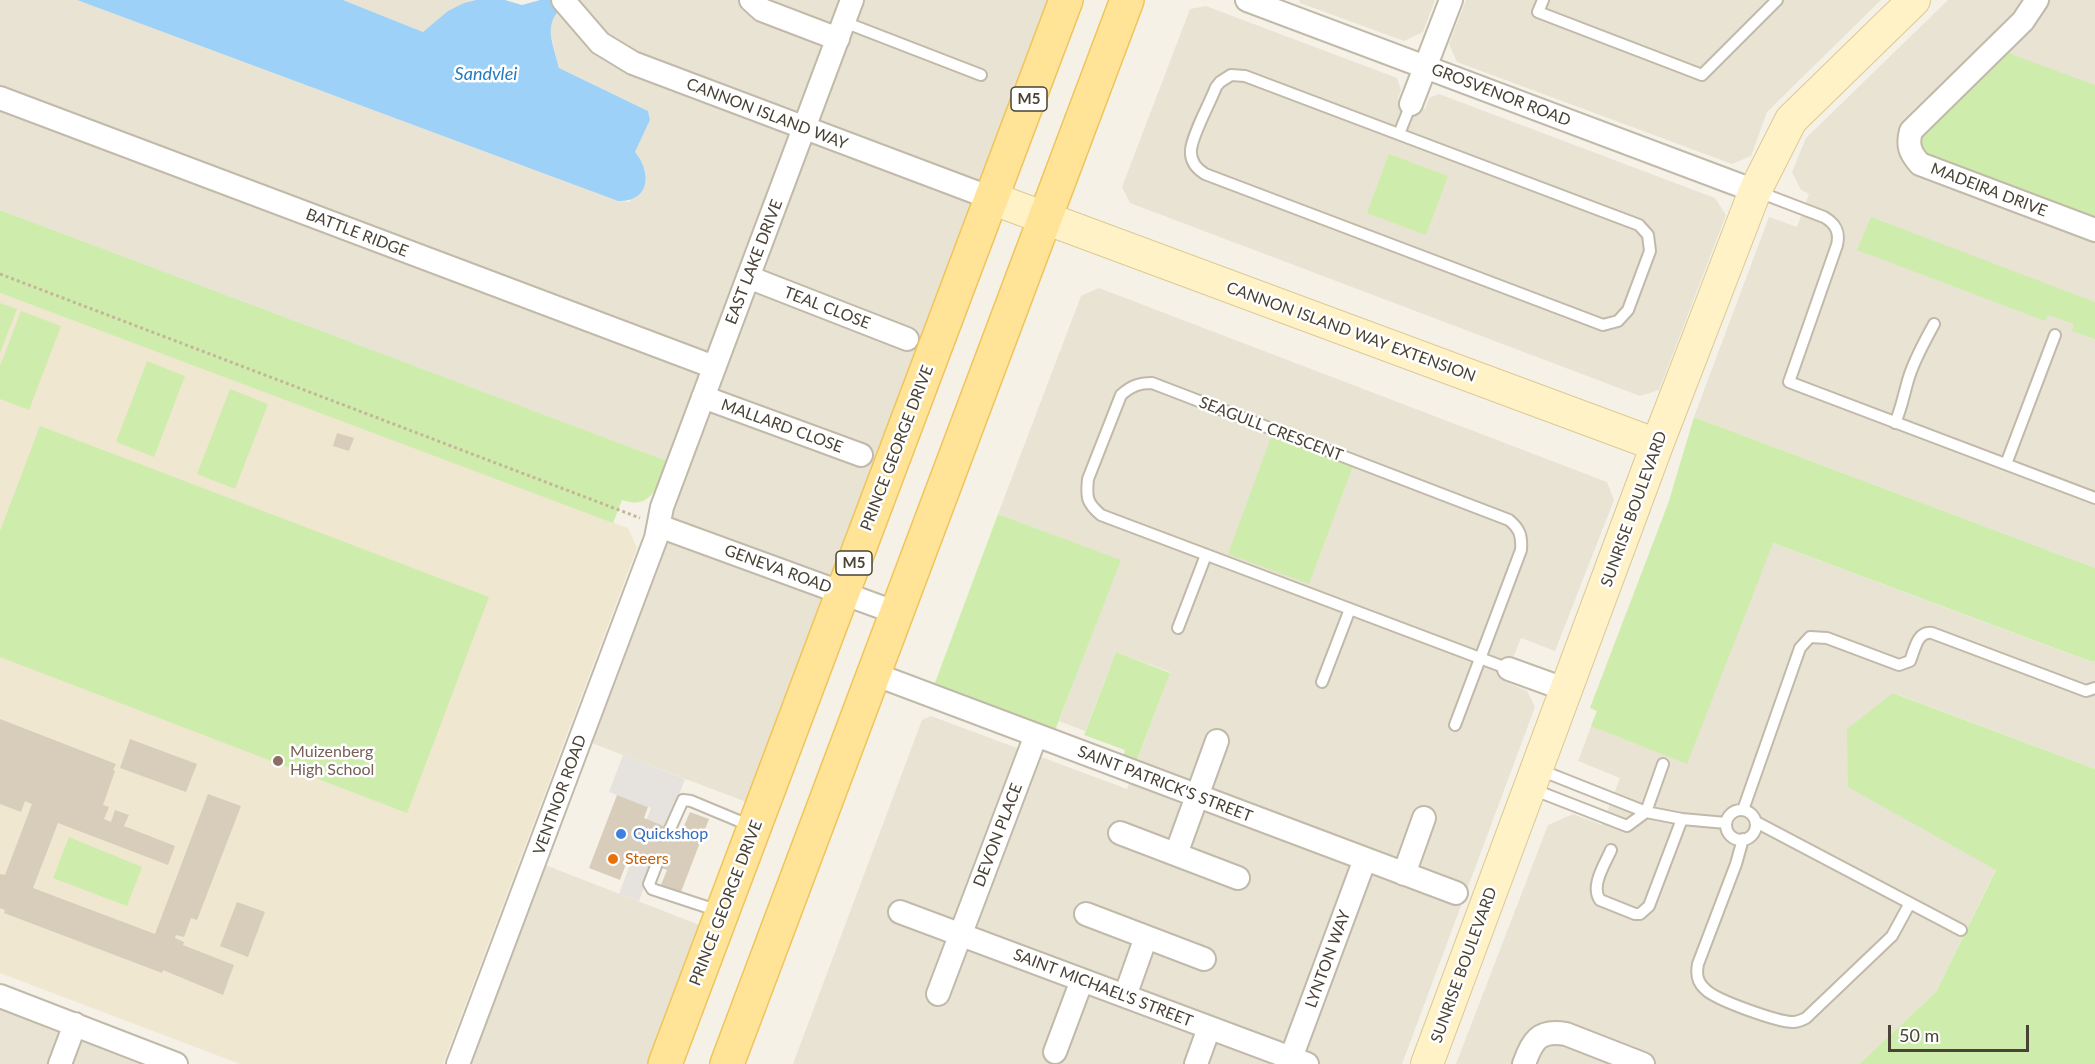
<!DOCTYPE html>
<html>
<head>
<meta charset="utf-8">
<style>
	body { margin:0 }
	#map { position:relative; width:2095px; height:1064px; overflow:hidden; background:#f5f1e7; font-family:Lato,sans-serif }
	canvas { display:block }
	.scale { position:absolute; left:1888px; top:1025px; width:141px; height:27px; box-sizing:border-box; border:3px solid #494235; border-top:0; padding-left:8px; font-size:18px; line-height:21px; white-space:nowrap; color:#494235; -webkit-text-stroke:4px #fff; paint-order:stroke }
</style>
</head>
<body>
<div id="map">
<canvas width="2095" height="1064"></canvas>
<div class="scale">50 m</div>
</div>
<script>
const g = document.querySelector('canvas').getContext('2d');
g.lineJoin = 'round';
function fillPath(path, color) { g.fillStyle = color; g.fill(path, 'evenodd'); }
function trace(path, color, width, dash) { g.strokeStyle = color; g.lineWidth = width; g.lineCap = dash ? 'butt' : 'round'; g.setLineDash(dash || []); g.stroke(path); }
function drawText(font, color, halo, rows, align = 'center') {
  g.font = font + ' Lato,sans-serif'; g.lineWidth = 5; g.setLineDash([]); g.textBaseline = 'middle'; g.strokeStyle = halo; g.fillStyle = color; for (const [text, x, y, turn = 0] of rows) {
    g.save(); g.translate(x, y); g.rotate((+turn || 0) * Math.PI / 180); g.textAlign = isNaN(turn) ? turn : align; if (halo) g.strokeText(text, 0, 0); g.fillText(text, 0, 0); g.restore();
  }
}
fillPath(new Path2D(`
	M 0,0 L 77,0 L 618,201 L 630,202 L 635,152 L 650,120 L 648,111 L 559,68 L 549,28 L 555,12 L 568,0 L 1066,0 L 762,808 L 581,739 L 677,465 L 0,210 Z
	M 343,0 L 476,0 L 464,3 L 423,32 Z
	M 1299,0 L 1435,0 L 1423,32 L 1404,41 L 1300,3 Z
	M 1466,0 L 1881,0 L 1767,112 L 1751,156 L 1732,164 L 1457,62 L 1449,44 Z
	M 1948,0 L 2095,0 L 2095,568 L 1694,417 L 1769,217 L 1797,227 L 1809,194 L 1801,190 L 1792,172 L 1806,138 Z
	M 1206,6 L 1397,78 L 1401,90 L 1398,99 L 1425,109 L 1429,98 L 1439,94 L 1715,198 L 1726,215 L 1659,390 L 1640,396 L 1130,203 L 1122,187 L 1190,9 Z
	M 1099,288 L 1607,482 L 1614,500 L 1555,651 L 1521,638 L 1504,681 L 1527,691 L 1535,707 L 1402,1064 L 793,1064 L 922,720 L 931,716 L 1127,789 L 1170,672 L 1116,652 L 1085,731 L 1059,721 L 1120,560 L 998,514 L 1081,296 Z
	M 1668,504 L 2091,662 L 2095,661 L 2095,769 L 1894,693 L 1849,787 L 1996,869 L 1936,992 L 1859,1064 L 1456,1064 L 1548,825 L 1573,814 L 1602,825 L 1620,778 L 1578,761 L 1597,711 L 1590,708 Z
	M 535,861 L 715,931 L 665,1064 L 458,1064 Z
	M 0,996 L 176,1064 L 0,1064 Z`), '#e9e3d4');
fillPath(new Path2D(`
	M 0,293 L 628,528 L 637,548 L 443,1064 L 240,1064 L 0,973 Z`), '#efe7d0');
fillPath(new Path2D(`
	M 2004,48 L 2008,53 L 2095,85 L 2095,221 L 1926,156 L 1920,146 L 1921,135 Z
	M 1389,154 L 1448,176 L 1426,235 L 1367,213 Z
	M 0,210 L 667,461 C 659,483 653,511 622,500 L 613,523 L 0,293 Z
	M 1871,217 L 2095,302 L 2095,339 L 2072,331 L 2074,324 L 2048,315 L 2045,321 L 1857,250 Z
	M 0,303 L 17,309 L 0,353 Z
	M 21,311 L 61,326 L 29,410 L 0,399 L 0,366 Z
	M 147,361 L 185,376 L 154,457 L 116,442 Z
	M 230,389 L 268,404 L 235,489 L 197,474 Z
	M 1694,417 L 2095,568 L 2095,661 L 2092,662 L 1773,543 L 1687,764 L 1591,726 L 1597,711 L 1590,708 L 1668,504 Z
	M 40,426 L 489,597 L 407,813 L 0,657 L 0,531 Z
	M 1271,437 L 1353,466 L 1309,584 L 1228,554 Z
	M 998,514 L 1121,560 L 1054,733 L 933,688 Z
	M 1116,652 L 1170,673 L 1136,763 L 1123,758 L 1125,750 L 1084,735 Z
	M 1893,693 L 2095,769 L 2095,1064 L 1859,1064 L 1936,992 L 1996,870 L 1848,787 L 1847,729 Z
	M 69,837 L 142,867 L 127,906 L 53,878 Z`), '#ceedac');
fillPath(new Path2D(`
	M 623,755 L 685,779 L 639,901 L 619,894 L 651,808 L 609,792 Z`), '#e6e3df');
fillPath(new Path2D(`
	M 77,0 L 343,0 L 423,32 L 448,11 L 464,3 L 476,0 L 505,0 L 522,5 L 540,0 L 568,0 C 542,25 551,35 559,68 L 648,111 L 650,120 L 635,152 C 652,173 650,202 618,201 Z`), '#9ed1f7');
fillPath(new Path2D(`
	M 337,433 L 354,438 L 349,451 L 333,446 Z
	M 0,719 L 116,764 L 113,770 L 115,771 L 103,805 L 109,807 L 104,819 L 111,822 L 115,810 L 129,815 L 124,826 L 175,846 L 168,865 L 58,823 L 33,888 L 155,934 L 208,794 L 241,806 L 197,920 L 191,918 L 184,937 L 176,935 L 175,938 L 184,942 L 183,945 L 234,965 L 223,995 L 163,970 L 162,973 L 4,913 L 5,910 L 0,908 L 0,874 L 5,875 L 32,804 L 25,801 L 21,812 L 0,804 Z
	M 130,739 L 197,764 L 186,792 L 120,768 Z
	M 617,795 L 648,807 L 644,818 L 681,833 L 690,812 L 709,819 L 681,892 L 661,885 L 667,870 L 629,856 L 620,880 L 589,868 Z
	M 237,902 L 265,912 L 248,957 L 220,946 Z`), '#d8cdbb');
const lane = new Path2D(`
	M 1543,0 L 1538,12 L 1702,75 L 1777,0
	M 844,22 L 981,75
	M 1231,75 L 1245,76 L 1639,225 L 1648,235 L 1650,251 L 1628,310 L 1618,321 L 1603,325 L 1205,174 C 1197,169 1190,161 1191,150 C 1192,135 1210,103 1216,87 L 1220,82 Z
	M 1399,134 L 1411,104
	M 1756,191 L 1824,217 C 1836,224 1840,232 1837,245 L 1789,382 L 2095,498
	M 1895,423 C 1902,407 1904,393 1909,377 C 1915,358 1925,341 1934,324
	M 2006,464 L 2055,335
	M 1178,628 L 1206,555
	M 1322,682 L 1350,609
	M 1455,725 L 1521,550 C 1522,536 1520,529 1509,520 L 1152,383 C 1139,383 1131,386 1121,395 L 1088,479 C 1086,498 1087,503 1101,515 C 1237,566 1373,617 1509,669
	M 1540,770 L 1646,812 L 1682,819 L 1726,823
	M 1532,789 L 1627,826 L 1646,812 L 1663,764
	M 1743,810 L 1800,648 L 1810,637 L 1827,638 L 1899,665 L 1910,661 C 1915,649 1917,631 1932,633 L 2086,691 L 2095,688
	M1726 825a15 15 0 1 1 30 0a15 15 0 1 1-30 0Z
	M 1756,822 L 1961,930
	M 670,829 L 683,800 L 691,801 L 751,826
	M 1743,839 L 1736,864 L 1698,964 C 1696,974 1697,982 1705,989 C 1715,1000 1778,1022 1793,1022 C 1798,1022 1802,1020 1806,1018 L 1892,936 L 1910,903
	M 1611,850 C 1605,864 1590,886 1600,900 L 1635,914 L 1640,914 L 1649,906 L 1682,819
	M 656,866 L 649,884 L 652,889 L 719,911`);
const street = new Path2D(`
	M 563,0 L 600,43 L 633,63 L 991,198
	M 751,0 L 762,10 L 838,39
	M 1247,0 L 1755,191
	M 2037,0 L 2023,21 L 1911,131 C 1907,145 1910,153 1920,164 L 2095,230
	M 0,98 L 714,367
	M 1411,104 L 1451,0
	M 748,277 L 907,339
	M 703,397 L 861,455
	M 659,526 L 897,613
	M 1509,669 L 1567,690
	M 874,674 L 1456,893
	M 1120,833 L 1238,878
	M 1176,854 L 1217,741
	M 1404,874 L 1424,818
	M 900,912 L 1307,1064
	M 1086,914 L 1204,959
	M 938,994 L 1036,735
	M 0,996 L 176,1064
	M 1125,996 L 1146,937
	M 1055,1052 L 1082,980
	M 1291,1058 L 1365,859
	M 60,1064 L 75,1024
	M 458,1064 L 656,538 L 662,507 L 852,0
	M 1196,1064 L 1209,1028
	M 1524,1064 C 1532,1041 1539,1029 1566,1034 L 1643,1064`);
const secondary = new Path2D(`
	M 991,198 L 1657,445
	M 1427,1064 L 1657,445 L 1755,191 L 1791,120 L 1914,0`);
const primary = new Path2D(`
	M 665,1064 L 1066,0
	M 727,1064 L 1127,0`);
trace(lane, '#c1b9a9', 14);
trace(street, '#c1b9a9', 26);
trace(secondary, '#dcca94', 34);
trace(primary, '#efc55b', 36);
trace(new Path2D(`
	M 0,274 L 640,518`), '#c5b698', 3, [3, 3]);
trace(lane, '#fff', 10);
trace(street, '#fff', 22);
trace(secondary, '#fff2c7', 32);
trace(primary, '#ffe396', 33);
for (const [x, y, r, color] of [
	[278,761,6,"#8d6e63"],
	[621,834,6,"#3f7fe0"],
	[613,859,6,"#e8710a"]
]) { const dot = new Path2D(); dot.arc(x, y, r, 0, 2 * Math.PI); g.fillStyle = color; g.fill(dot); trace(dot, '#fff', 2); }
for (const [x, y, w] of [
	[1029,99,36],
	[854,563,36]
]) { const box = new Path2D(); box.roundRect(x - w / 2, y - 12, w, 24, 4.5); g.fillStyle = '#fff'; g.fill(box); trace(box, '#494235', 1.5); }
drawText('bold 15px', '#494235', null, [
	["M5",1029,99],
	["M5",854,563]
]);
drawText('16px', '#494235', '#fff', [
	["GROSVENOR ROAD",1501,95,21],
	["CANNON ISLAND WAY",767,114,21],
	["MADEIRA DRIVE",1989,190,21],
	["BATTLE RIDGE",357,233,21],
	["EAST LAKE DRIVE",754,262,-69],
	["TEAL CLOSE",827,308,21],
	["CANNON ISLAND WAY EXTENSION",1351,332,20],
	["MALLARD CLOSE",782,426,20],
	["SEAGULL CRESCENT",1271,429,21],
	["PRINCE GEORGE DRIVE",897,448,-69],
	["SUNRISE BOULEVARD",1634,509,-70],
	["GENEVA ROAD",778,569,20],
	["SAINT PATRICK'S STREET",1165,784,21],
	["VENTNOR ROAD",560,795,-70],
	["DEVON PLACE",998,835,-69],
	["PRINCE GEORGE DRIVE",726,903,-69],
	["LYNTON WAY",1328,959,-70],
	["SUNRISE BOULEVARD",1464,965,-70],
	["SAINT MICHAEL'S STREET",1103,988,21]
]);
drawText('16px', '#785e54', '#fff', [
	["Muizenberg",290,752],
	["High School",290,770]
], 'left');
drawText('16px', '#366cbe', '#fff', [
	["Quickshop",633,834]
], 'left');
drawText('16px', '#c56008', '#fff', [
	["Steers",625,859]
], 'left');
drawText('italic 18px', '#237bbf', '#fff', [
	["Sandvlei",486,74]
]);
</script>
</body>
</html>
